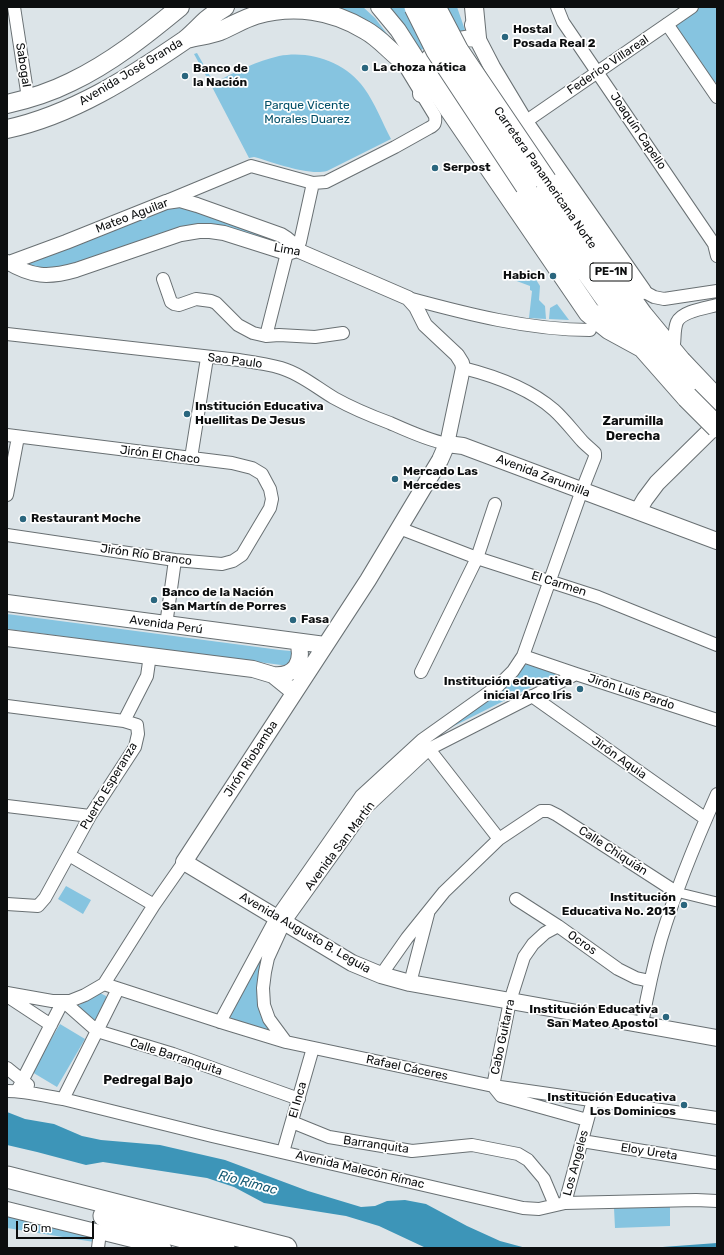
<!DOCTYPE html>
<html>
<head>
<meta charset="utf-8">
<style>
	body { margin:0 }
	#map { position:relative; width:724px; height:1255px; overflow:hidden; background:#dce4e8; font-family:Rubik,sans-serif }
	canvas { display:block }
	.frame { position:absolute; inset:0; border:8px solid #0c0e0f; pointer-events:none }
	.scale { position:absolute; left:16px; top:1221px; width:78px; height:18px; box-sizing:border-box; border:2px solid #0c0e0f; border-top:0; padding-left:5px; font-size:12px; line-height:14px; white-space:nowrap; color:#0c0e0f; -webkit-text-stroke:3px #fff; paint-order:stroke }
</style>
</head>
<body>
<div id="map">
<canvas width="724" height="1255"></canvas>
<div class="frame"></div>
<div class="scale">50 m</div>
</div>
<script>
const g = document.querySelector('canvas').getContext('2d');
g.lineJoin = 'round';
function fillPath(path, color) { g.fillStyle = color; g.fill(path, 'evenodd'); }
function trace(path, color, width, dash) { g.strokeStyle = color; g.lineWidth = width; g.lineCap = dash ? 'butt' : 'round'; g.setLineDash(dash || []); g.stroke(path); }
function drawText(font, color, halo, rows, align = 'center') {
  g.font = font + ' Rubik,sans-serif'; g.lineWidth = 3.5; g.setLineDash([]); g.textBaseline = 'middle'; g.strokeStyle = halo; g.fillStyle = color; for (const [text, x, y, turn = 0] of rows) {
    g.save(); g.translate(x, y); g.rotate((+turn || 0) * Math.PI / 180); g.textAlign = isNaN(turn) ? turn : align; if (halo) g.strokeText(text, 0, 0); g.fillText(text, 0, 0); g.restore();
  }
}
fillPath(new Path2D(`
	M 329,7 L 363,7 L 375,18 L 394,43 Z
	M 386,7 L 457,7 L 465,30 L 458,32 L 421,50 Z
	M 700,7 L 717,7 L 717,81 L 714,83 L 674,24 Z
	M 197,53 L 214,83 C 235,72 257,61 279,56 C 310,50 346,62 364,88 C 375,103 382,122 391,139 L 327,171 C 308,176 273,162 254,157 L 249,158 L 211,85 L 194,54 Z
	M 177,205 L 288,240 L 287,246 L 221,226 L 71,268 L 38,269 L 23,263 Z
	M 535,278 L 540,286 L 539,300 L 545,306 L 546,319 L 529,318 L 532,291 L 530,290 L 530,286 L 514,280 L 527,281 Z
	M 557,304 L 569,320 L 549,319 L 550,308 Z
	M 7,614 L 280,650 L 291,651 L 294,655 L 289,666 L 7,629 Z
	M 528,663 L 559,673 L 450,728 Z
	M 66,886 L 91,900 L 83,914 L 58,899 Z
	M 277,925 L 267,949 L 269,1031 L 233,1020 L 229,1016 Z
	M 100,993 L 106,996 L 108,1004 L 97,1023 L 76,1007 Z
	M 60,1024 L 85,1039 L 57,1087 L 32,1072 Z
	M 670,1207 L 670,1226 L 615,1228 L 614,1208 Z
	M 7,1216 L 94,1236 L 94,1242 L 7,1228 Z`), '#86c4e0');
fillPath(new Path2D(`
	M 7,1112 L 25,1119 L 54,1124 L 82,1136 L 101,1140 L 160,1145 L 225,1160 L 308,1191 L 361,1207 L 375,1206 L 387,1201 L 405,1200 L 426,1204 L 467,1226 L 500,1241 L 526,1248 L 426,1248 L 379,1226 L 346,1216 L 264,1203 L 234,1187 L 207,1178 L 103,1162 L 86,1165 L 37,1152 L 7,1145 Z
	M 717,1243 L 717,1248 L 620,1248 L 649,1248 Z`), '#3d95b8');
const pedestrian = new Path2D(`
	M 676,892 L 717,902`);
const minor = new Path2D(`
	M 14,7 L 28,98
	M 557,7 L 563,22 L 714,244 L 717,256
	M 667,24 L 717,97
	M 525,122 L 692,7
	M 169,200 L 251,166 L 313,183 L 326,182 L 395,147 L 429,128 C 435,125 436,123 435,116 L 401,60
	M 297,250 L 300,242 L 313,183
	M 163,279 L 171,302 L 174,304 L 179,305 L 196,299 L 211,301 L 216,303 L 238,325 L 253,333 L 266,336 L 279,335 L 315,337 L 343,333
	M 643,291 L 654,297 L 664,299 L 717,291
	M 408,298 C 467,314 529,330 590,330
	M 7,334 L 239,360 C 253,362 268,364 281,368 C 301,374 317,388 334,398 C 352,408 371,416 390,423 C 408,431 427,440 447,444
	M 266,336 L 287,253
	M 674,344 C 675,337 674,329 677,322 C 682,311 706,308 717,305
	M 7,435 L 232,463 L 252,468 L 262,474 L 270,489 L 272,499 L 270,508 L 242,555 L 233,561 L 222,564 L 175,560 L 7,535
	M 191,458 L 207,358
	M 7,495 L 18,437
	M 399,528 L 477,558 L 598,597 L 717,645
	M 166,625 L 175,560
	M 523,656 L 576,674 L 717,720
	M 421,672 L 477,558 L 495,504
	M 532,696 L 706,819
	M 7,706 L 124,721 L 137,725 L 138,734 L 135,747 L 90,816 L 45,898 L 38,906 L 7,904
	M 124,721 L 147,676 L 150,655
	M 425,744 L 499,839
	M 7,806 L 90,816
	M 69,855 L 154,905
	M 516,899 L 558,926 L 618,969 L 636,978 L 650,981
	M 558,926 L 545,933 L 533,944 L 524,957 L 510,1001 L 493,1086 L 501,1096 L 587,1120
	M 381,975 L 407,938 L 444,892 L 499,839 L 541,811 L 549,811 L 557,815 L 676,892
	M 410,983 L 428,914
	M 104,984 L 224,1023 L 286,1042 L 493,1086 L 717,1118
	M 7,993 L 52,1001 L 70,1001 L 85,995 L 104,984 L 154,905 L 184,862
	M 7,996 L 51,1025
	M 220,1022 L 276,918 L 361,796 L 422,740 L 498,686 L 513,671 L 523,656 L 582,490 L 595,457 L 595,453 C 591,449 587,446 583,442 C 573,431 565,420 554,410 C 529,388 495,376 463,368
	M 642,1024 C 647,996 653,967 661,939 C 676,889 696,841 717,794
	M 286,1042 L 269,1019 L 264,1005 L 263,988 L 265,972 L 268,958 L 284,923 L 367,807 L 429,749 L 576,674
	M 7,1068 L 28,1085
	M 7,1091 C 26,1091 45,1096 63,1099 L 212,1136 L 523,1208 L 539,1209 L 565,1203 L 696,1200 L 717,1201
	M 17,1091 L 63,1001 L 97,1031 L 173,1054 L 299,1099
	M 63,1099 L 118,989
	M 292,1122 L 329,1137 L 412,1151 L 472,1145 L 518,1154 L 528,1160 L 544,1179 L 555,1205
	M 582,1141 L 717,1163
	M 283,1152 L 313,1048
	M 565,1203 L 593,1100
	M 98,1248 L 100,1232`);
const tertiary = new Path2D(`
	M 7,262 C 32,277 48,278 76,270 L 181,234 L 199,231 L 210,231 L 224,233 L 287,253 L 297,250 L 408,298 L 416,307 L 425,325 L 457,355 L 462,363 L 463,368 L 447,444
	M 9,263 L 66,242 L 166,202 L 180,200 L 197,205 L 281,235 C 288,239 293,243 297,250
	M 7,1209 L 164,1248`);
const secondary = new Path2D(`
	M 379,7 L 398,30 L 423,69
	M 473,25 L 477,38 L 492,67 L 525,122 L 643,291
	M 421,94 C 422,86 421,76 423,69 C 432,46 455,38 477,38
	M 638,511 L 645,499 L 657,483 L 717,424
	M 717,541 L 463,446 L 447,444 L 440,460 L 368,580 L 184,862 L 352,963 L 381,975 L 410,983 L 717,1038
	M 7,603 L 325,645
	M 7,638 L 253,669 L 273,675 L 294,692
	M 273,675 C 295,677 304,662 298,642`);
const primary = new Path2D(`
	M 474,7 L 477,38
	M 187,39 C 197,36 209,35 220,31 C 232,26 243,19 256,15 C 294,4 332,10 365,30 C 378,37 387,48 398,57 C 405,62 415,66 423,69
	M 7,104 C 29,99 51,92 71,82 C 111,63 146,35 180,7
	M 7,129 C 72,115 131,77 185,40 C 191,35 197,29 203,23 C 209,17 217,12 225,7`);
const motorway = new Path2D(`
	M 423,69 L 589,312 L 610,329 L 643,347
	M 546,181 L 642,315 L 680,361 L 717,400
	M 526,186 L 612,307 L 643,347 L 687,397
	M 7,1177 L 286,1248
	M 104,1216 L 224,1248`);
trace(pedestrian, '#697073', 11);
trace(minor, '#697073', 14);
trace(tertiary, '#697073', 16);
trace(secondary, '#697073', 18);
trace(primary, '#697073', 20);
trace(motorway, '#697073', 23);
trace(pedestrian, '#fff', 9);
trace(minor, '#fff', 12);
trace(tertiary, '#fff', 14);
trace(secondary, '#fff', 16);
trace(primary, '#fff', 18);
trace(motorway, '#fff', 21);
const motorwayBridge = new Path2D(`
	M 415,7 L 437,51 L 526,186
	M 435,7 L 458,51 L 546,181
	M 687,397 L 717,427`);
trace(motorwayBridge, '#697073', 23, []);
trace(motorwayBridge, '#fff', 21);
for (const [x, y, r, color] of [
	[505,37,4,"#2a667e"],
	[365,68,4,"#2a667e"],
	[185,76,4,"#2a667e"],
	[435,168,4,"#2a667e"],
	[553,276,4,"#2a667e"],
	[187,414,4,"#2a667e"],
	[395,479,4,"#2a667e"],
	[23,519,4,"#2a667e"],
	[154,600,4,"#2a667e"],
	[293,620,4,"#2a667e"],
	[580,689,4,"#2a667e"],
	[684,905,4,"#2a667e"],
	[666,1017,4,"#2a667e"],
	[684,1105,4,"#2a667e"]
]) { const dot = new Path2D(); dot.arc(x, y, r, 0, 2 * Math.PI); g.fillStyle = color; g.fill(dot); trace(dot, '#fff', 1.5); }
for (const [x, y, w] of [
	[611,272,42]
]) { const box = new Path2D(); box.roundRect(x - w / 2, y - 9, w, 18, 3); g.fillStyle = '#fff'; g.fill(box); trace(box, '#0c0e0f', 1); }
drawText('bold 11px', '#0c0e0f', null, [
	["PE-1N",611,272]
]);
drawText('bold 12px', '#0c0e0f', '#fff', [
	["Hostal",513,30],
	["Posada Real 2",513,44],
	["La choza nática",373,68],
	["Banco de",193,69],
	["la Nación",193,83],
	["Serpost",443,168],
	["Habich",545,276,"right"],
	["Institución Educativa",195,407],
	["Huellitas De Jesus",195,421],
	["Mercado Las",403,472],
	["Mercedes",403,486],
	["Restaurant Moche",31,519],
	["Banco de la Nación",162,593],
	["San Martín de Porres",162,607],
	["Fasa",301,620],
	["Institución educativa",572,682,"right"],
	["inicial Arco Iris",572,696,"right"],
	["Institución",676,898,"right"],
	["Educativa No. 2013",676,912,"right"],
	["Institución Educativa",658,1010,"right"],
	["San Mateo Apostol",658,1024,"right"],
	["Institución Educativa",676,1098,"right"],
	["Los Dominicos",676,1112,"right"]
], 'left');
drawText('12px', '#0c0e0f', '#fff', [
	["Sabogal",23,65,81],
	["Federico Villareal",608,65,-34],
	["Avenida José Granda",131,72,-31],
	["Joaquín Capello",638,131,56],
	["Carretera Panamericana Norte",545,178,55],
	["Mateo Aguilar",132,216,-21],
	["Lima",287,250,10],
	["Sao Paulo",235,361,7],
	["Jirón El Chaco",160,455,7],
	["Avenida Zarumilla",543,476,21],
	["Jirón Río Branco",146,555,8],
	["El Carmen",559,584,18],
	["Avenida Perú",166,625,8],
	["Jirón Luis Pardo",631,692,18],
	["Jirón Aquia",619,758,35],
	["Jirón Riobamba",251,759,-57],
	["Puerto Esperanza",109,786,-59],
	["Avenida San Martín",340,846,-53],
	["Calle Chiquián",613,851,33],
	["Avenida Augusto B. Leguia",305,933,30],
	["Ocros",582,943,35],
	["Cabo Guitarra",503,1037,-78],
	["Calle Barranquita",176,1057,18],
	["Rafael Cáceres",407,1068,12],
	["El Inca",298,1100,-74],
	["Barranquita",376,1145,8],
	["Eloy Ureta",649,1152,9],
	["Los Angeles",576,1163,-75],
	["Avenida Malecón Rímac",360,1170,13]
]);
drawText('12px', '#014e67', '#fff', [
	["Parque Vicente",307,106],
	["Morales Duarez",307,120]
]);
drawText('bold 13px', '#0c0e0f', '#fff', [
	["Zarumilla",633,421],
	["Derecha",633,436],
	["Pedregal Bajo",148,1080]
]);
drawText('italic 13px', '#175b74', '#fff', [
	["Río Rímac",248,1183,15]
]);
</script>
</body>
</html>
